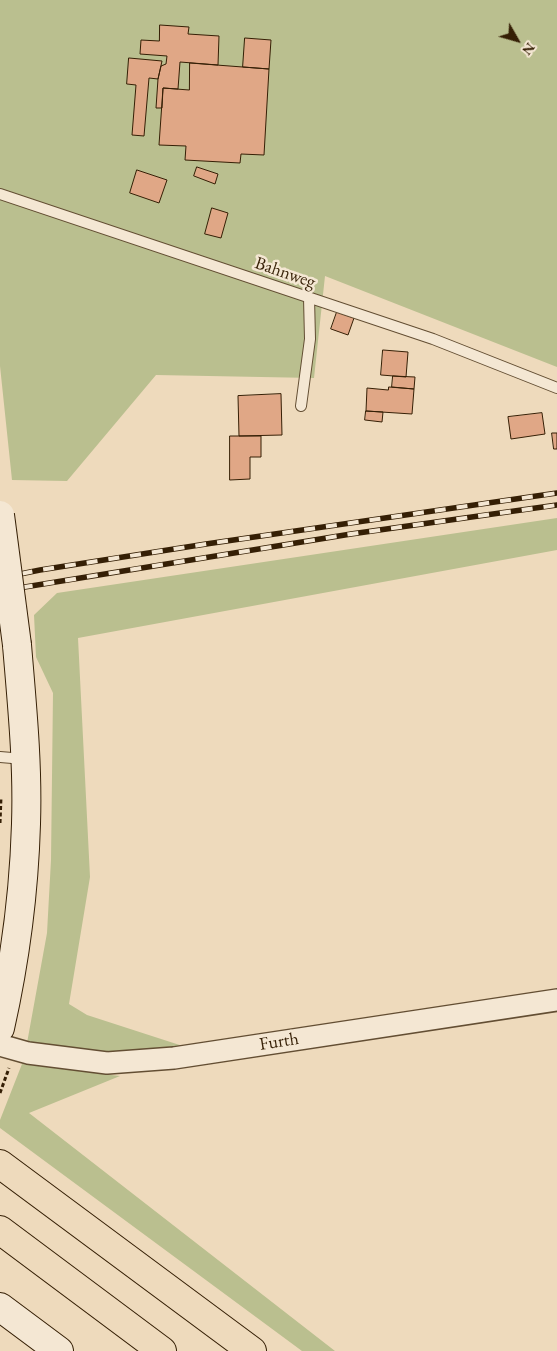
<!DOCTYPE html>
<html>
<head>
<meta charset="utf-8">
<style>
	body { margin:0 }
	#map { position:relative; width:557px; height:1351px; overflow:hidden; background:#eedabc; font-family:"EB Garamond",serif }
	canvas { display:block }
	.north { position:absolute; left:492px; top:15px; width:50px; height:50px; -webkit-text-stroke:4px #f4e7d3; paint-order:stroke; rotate:128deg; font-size:14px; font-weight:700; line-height:20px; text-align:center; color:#351f05 }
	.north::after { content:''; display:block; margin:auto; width:18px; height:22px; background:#351f05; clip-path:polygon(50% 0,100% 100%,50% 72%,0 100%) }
</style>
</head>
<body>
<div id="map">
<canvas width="557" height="1351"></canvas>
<div class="north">N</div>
</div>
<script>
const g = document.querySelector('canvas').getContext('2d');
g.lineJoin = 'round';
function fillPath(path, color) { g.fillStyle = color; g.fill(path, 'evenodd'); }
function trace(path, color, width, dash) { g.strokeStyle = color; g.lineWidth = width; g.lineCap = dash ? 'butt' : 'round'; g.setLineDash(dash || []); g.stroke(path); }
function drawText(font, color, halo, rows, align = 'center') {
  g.font = font + ' "EB Garamond",serif'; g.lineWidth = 5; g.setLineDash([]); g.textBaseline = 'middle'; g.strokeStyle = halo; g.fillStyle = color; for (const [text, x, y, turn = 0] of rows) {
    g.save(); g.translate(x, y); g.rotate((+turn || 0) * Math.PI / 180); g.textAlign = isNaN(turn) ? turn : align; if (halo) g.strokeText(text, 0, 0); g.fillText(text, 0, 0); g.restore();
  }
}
fillPath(new Path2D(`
	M 0,0 L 557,0 L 557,367 L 325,276 L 314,378 L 156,375 L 67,481 L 12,480 L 0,366 Z
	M 557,518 L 557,550 L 78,638 L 90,877 L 69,1004 L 87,1015 L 192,1049 L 94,1055 L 27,1043 L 47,933 L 51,860 L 53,693 L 36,657 L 34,615 L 57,593 Z
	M 22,1064 L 120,1076 L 29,1113 L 335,1351 L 302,1351 L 0,1128 L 0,1120 Z`), '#babf8f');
const building = new Path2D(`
	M 160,25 L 189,27 L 188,34 L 219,36 L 218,65 L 180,62 L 178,89 L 163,88 L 162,108 L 156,108 L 158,79 L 161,66 L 166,64 L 167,56 L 140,54 L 141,40 L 159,41 Z
	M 245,38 L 271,40 L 269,69 L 243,67 Z
	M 129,58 L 162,61 L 158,79 L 149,78 L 144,136 L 132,135 L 136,85 L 127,84 Z
	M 190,63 L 269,69 L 264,155 L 241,154 L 240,163 L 185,160 L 186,146 L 159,145 L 163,88 L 189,90 Z
	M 197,167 L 218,174 L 215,184 L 194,176 Z
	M 137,170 L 167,180 L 159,203 L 130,193 Z
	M 212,208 L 228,213 L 221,238 L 205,234 Z
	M 337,312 L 354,318 L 348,335 L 331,329 Z
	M 383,350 L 408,352 L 406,377 L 381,375 Z
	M 393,376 L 415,377 L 414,389 L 392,387 Z
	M 389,387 L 414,389 L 412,414 L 366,411 L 367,388 L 388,390 Z
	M 281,394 L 282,435 L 239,436 L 238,396 Z
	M 366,411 L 383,412 L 382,422 L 365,420 Z
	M 542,413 L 545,434 L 511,439 L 508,417 Z
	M 552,433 L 557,433 L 557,449 L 554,449 Z
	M 230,436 L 261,436 L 261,457 L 250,457 L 250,479 L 230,480 Z`);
fillPath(building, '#e0a786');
trace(building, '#351f05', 1);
const lane = new Path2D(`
	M 0,194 L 433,339 L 557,388
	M 301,406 L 310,339 L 309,298
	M 0,757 L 24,759`);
const street = new Path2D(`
	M 0,1045 L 28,1053 L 107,1063 L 174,1058 L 557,1000`);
const secondary = new Path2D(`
	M 0,1028 C 15,961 24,893 26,824 C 28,764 22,705 17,645
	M 0,1307 L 59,1351`);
const highway = new Path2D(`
	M 0,1164 L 252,1351
	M 0,1230 L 162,1351`);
trace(lane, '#634e33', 12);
trace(street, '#634e33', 24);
trace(secondary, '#351f05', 30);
trace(highway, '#351f05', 30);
trace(new Path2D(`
	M 0,823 L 1,797
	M 0,1093 L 9,1068`), '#351f05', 3, [4, 2.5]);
trace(lane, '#f4e7d3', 10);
trace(street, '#f4e7d3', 21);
trace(secondary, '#f4e7d3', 28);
trace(highway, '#eedabc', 28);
const rail = new Path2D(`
	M 0,578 L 40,570 L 206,544 L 557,493
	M 0,591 L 351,534 L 557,505`);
trace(rail, '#351f05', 5.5);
trace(rail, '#f4e7d3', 4, [11]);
const secondaryBridge = new Path2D(`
	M 0,515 L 17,645`);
trace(secondaryBridge, '#351f05', 30, []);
trace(secondaryBridge, '#f4e7d3', 28);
drawText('18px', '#351f05', '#f4e7d3', [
	["Bahnweg",285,273,19],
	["Furth",279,1042,-9]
]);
</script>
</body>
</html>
